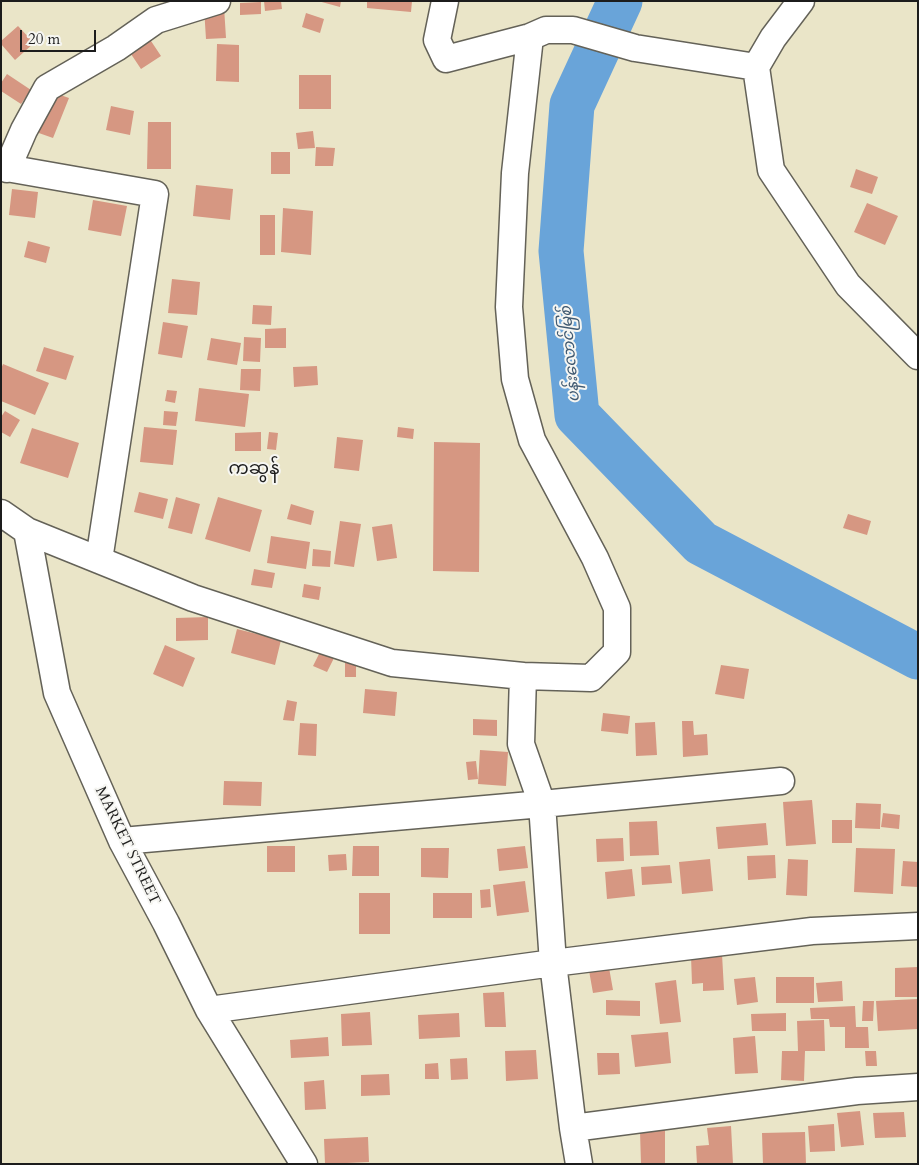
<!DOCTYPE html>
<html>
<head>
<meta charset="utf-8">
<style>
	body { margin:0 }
	#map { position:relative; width:919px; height:1165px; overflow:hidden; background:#eae5c8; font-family:Cardo,serif }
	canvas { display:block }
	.frame { position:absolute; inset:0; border:2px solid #1c1c1c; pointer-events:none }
	.scale { position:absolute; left:20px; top:30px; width:76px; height:22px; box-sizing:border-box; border:2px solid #1c1c1c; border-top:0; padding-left:6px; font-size:15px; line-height:18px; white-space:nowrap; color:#1c1c1c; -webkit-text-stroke:4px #f6f6f2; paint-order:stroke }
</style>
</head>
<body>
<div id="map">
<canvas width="919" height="1165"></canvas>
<div class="frame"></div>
<div class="scale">20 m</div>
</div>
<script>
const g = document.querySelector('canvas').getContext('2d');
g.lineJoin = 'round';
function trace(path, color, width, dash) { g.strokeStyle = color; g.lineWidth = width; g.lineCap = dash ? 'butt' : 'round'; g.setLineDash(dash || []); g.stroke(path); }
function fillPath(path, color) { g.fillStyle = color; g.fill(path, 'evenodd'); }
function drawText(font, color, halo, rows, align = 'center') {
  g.font = font + ' Cardo,"Noto Sans Myanmar",serif'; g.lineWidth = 4; g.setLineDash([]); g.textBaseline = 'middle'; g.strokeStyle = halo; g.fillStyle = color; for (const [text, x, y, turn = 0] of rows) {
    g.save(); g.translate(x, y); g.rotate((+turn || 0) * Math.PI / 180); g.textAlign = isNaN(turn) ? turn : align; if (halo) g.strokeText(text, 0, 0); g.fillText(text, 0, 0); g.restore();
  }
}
trace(new Path2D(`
	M 620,1 L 572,105 L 561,251 L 577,415 L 701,543 L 918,657`), '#69a4d9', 45);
fillPath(new Path2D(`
	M 264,1 L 281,1 L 282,9 L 265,11 Z
	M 318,1 L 341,1 L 340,7 Z
	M 367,1 L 412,1 L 411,12 L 367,8 Z
	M 261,2 L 261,14 L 240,15 L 240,3 Z
	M 224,7 L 226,38 L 206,39 L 204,8 Z
	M 306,13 L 324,19 L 320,33 L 302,27 Z
	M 18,26 L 34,43 L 15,60 L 1,44 L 1,41 Z
	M 145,32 L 161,56 L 141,69 L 125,45 Z
	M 217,44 L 239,45 L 239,82 L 216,81 Z
	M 7,74 L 31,90 L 21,104 L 1,91 L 1,83 Z
	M 299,75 L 331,75 L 331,109 L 299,109 Z
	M 52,92 L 69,98 L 53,138 L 36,132 Z
	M 111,106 L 134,111 L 130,135 L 106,130 Z
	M 148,122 L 171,122 L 171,169 L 147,169 Z
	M 313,131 L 315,148 L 298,149 L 296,133 Z
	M 316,147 L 335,148 L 333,166 L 315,166 Z
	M 271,152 L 290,152 L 290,174 L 271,174 Z
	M 856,169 L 878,177 L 872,194 L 850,187 Z
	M 196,185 L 233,189 L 230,220 L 193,216 Z
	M 12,189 L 38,192 L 35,218 L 9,215 Z
	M 93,200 L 127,206 L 121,236 L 88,230 Z
	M 867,203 L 898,216 L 885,245 L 854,232 Z
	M 283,208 L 313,211 L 311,255 L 281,252 Z
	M 260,215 L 275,215 L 275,255 L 260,255 Z
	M 28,241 L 50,247 L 46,263 L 24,257 Z
	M 172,279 L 200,282 L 197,315 L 168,313 Z
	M 253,305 L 272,306 L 271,325 L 252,324 Z
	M 163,322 L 188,326 L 182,358 L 158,354 Z
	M 286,328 L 286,348 L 265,348 L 265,329 Z
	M 244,337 L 261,338 L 260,362 L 243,361 Z
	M 211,338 L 241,343 L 237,365 L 207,360 Z
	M 44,347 L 74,356 L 66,380 L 36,371 Z
	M 3,364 L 49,383 L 35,415 L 1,401 L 1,369 Z
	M 317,366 L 318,385 L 294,387 L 293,367 Z
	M 241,369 L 261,369 L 260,391 L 240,390 Z
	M 199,388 L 249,394 L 245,427 L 195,421 Z
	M 167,390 L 177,391 L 175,403 L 165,401 Z
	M 5,411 L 20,420 L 10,437 L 1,432 L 1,417 Z
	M 164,411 L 178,412 L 176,426 L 163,425 Z
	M 144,427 L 177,430 L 173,465 L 140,462 Z
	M 398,427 L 414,429 L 413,439 L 397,437 Z
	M 32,428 L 79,443 L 68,478 L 20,463 Z
	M 261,432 L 261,451 L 235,451 L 235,433 Z
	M 269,432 L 278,433 L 276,450 L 267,449 Z
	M 337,437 L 363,440 L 359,471 L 334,468 Z
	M 434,442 L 480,443 L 479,572 L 433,571 Z
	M 139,492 L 168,499 L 163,519 L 134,512 Z
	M 176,497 L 200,504 L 192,534 L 168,528 Z
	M 218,497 L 262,510 L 250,552 L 205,539 Z
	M 291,504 L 314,511 L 311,525 L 287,519 Z
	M 848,514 L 871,521 L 867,535 L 843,528 Z
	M 340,521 L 361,524 L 354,567 L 334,564 Z
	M 392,524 L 397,558 L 377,561 L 372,527 Z
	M 271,536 L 310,542 L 306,569 L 267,563 Z
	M 313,549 L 331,551 L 330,567 L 312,566 Z
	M 254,569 L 275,573 L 272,588 L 251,585 Z
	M 304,584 L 321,587 L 319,600 L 302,597 Z
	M 208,617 L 208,640 L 176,641 L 176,618 Z
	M 237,629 L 281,640 L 275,665 L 231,653 Z
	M 165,645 L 195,658 L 183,687 L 153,674 Z
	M 320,652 L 334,658 L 327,672 L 313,666 Z
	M 345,659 L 356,659 L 356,677 L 345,677 Z
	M 721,665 L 749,669 L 744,699 L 715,694 Z
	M 365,689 L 397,692 L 395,716 L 363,713 Z
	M 287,700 L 297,702 L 294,721 L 283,720 Z
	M 603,713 L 630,716 L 628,734 L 601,731 Z
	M 473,719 L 497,720 L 497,736 L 473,735 Z
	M 682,721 L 693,721 L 694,735 L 707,734 L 708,755 L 683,757 Z
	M 655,722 L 657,755 L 636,756 L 635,723 Z
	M 300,723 L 317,724 L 316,756 L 298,755 Z
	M 480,750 L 508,752 L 506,786 L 478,784 Z
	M 476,761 L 478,779 L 468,780 L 466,762 Z
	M 224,781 L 262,782 L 261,806 L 223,805 Z
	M 812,800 L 816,844 L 786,846 L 783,802 Z
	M 856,803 L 881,804 L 880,829 L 855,828 Z
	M 883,813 L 900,815 L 899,829 L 881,827 Z
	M 832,820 L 852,820 L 852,843 L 832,843 Z
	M 657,821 L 659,855 L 630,856 L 629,822 Z
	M 766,823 L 768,845 L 718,849 L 716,827 Z
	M 623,838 L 624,861 L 597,862 L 596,839 Z
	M 267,846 L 295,846 L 295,872 L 267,872 Z
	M 353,846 L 379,846 L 379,876 L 352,876 Z
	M 525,846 L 528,868 L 499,871 L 497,849 Z
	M 421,848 L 449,848 L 448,878 L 421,877 Z
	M 856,848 L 895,849 L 893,894 L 854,892 Z
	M 346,854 L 347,870 L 329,871 L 328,855 Z
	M 775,855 L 776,878 L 748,880 L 747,856 Z
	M 710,859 L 713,891 L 682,894 L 679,862 Z
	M 788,859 L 808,860 L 807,896 L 786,895 Z
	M 903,861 L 918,862 L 918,887 L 901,886 Z
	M 670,865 L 672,883 L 642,885 L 641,867 Z
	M 632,869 L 635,896 L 607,899 L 605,872 Z
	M 525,881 L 529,912 L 497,916 L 493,885 Z
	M 490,889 L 491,907 L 481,908 L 480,890 Z
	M 359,893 L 390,893 L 390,934 L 359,934 Z
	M 433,893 L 472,893 L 472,918 L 433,918 Z
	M 722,954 L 724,990 L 703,991 L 703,983 L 692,984 L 691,956 Z
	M 608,962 L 613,990 L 593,993 L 588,965 Z
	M 918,967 L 918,997 L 895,997 L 895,968 Z
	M 755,977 L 758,1002 L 737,1005 L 734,979 Z
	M 776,977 L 814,977 L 814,1003 L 776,1003 Z
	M 676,980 L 681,1022 L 660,1024 L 655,983 Z
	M 842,981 L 843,1001 L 818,1002 L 816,983 Z
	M 504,992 L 506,1027 L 485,1027 L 483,993 Z
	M 918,999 L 918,1029 L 878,1031 L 876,1001 Z
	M 606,1000 L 640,1001 L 640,1016 L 606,1015 Z
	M 863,1001 L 874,1001 L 873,1021 L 862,1021 Z
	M 855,1006 L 856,1027 L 868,1027 L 869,1048 L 845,1048 L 845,1027 L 830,1027 L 829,1019 L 811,1019 L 810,1008 Z
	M 370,1012 L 372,1045 L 342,1046 L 341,1014 Z
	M 459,1013 L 460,1037 L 419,1039 L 418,1015 Z
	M 786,1013 L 786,1031 L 752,1031 L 751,1014 Z
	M 824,1020 L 825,1051 L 805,1051 L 804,1081 L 781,1080 L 782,1051 L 798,1051 L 797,1021 Z
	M 668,1032 L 671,1063 L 635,1067 L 631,1035 Z
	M 755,1036 L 758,1073 L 735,1074 L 733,1038 Z
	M 328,1037 L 329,1056 L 291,1058 L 290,1040 Z
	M 536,1050 L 538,1079 L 506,1081 L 505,1051 Z
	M 865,1051 L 876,1051 L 877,1066 L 866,1066 Z
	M 597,1053 L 619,1053 L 620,1074 L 598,1075 Z
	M 467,1058 L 468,1079 L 451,1080 L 450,1059 Z
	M 438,1063 L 439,1079 L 425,1079 L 425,1064 Z
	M 389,1074 L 390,1095 L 361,1096 L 361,1075 Z
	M 324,1080 L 326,1109 L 305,1110 L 304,1082 Z
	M 860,1111 L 864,1145 L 841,1147 L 837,1113 Z
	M 904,1112 L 906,1137 L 875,1138 L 873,1113 Z
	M 834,1124 L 835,1151 L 810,1152 L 808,1126 Z
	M 731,1126 L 733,1164 L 697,1164 L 696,1146 L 709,1145 L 707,1128 Z
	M 665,1130 L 665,1164 L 641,1164 L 640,1131 Z
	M 805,1132 L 806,1164 L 763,1164 L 762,1133 Z
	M 368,1137 L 369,1162 L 325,1164 L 324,1139 Z`), '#d69782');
const minor = new Path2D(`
	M 445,1 L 437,40 L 446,59 L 530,37 L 546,30 L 573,30 L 635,48 L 756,67
	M 801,1 L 773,38 L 756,67 L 771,170 L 848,285 L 918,356
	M 1,167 L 155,194 L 99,560
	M 7,169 L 24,130 L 47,88 L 116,48 L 156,20 L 217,1
	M 1,513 L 27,531 L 57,693 L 122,841 L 166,923 L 209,1010 L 304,1164
	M 27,531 L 193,598 L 392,663 L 523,676 L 521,744 L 542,804 L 553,963 L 573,1128 L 857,1091 L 918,1087
	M 523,676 L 591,678 L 617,652 L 617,608 L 595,558 L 532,440 L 515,379 L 509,307 L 515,173 L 530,37
	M 122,841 L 542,804 L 781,781
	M 209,1010 L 553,963 L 812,931 L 918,926
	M 573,1128 L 579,1164`);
trace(minor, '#646258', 29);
trace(minor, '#fff', 26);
drawText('15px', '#1c1c1c', '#f6f6f2', [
	["MARKET STREET",127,846,64]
]);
drawText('italic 16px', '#3f5971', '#f6f6f2', [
	["ပန်းလောင်မြစ်",571,354,-95]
]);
drawText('18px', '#1c1c1c', '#f6f6f2', [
	["ကဆွန်",254,470]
]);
</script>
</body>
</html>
